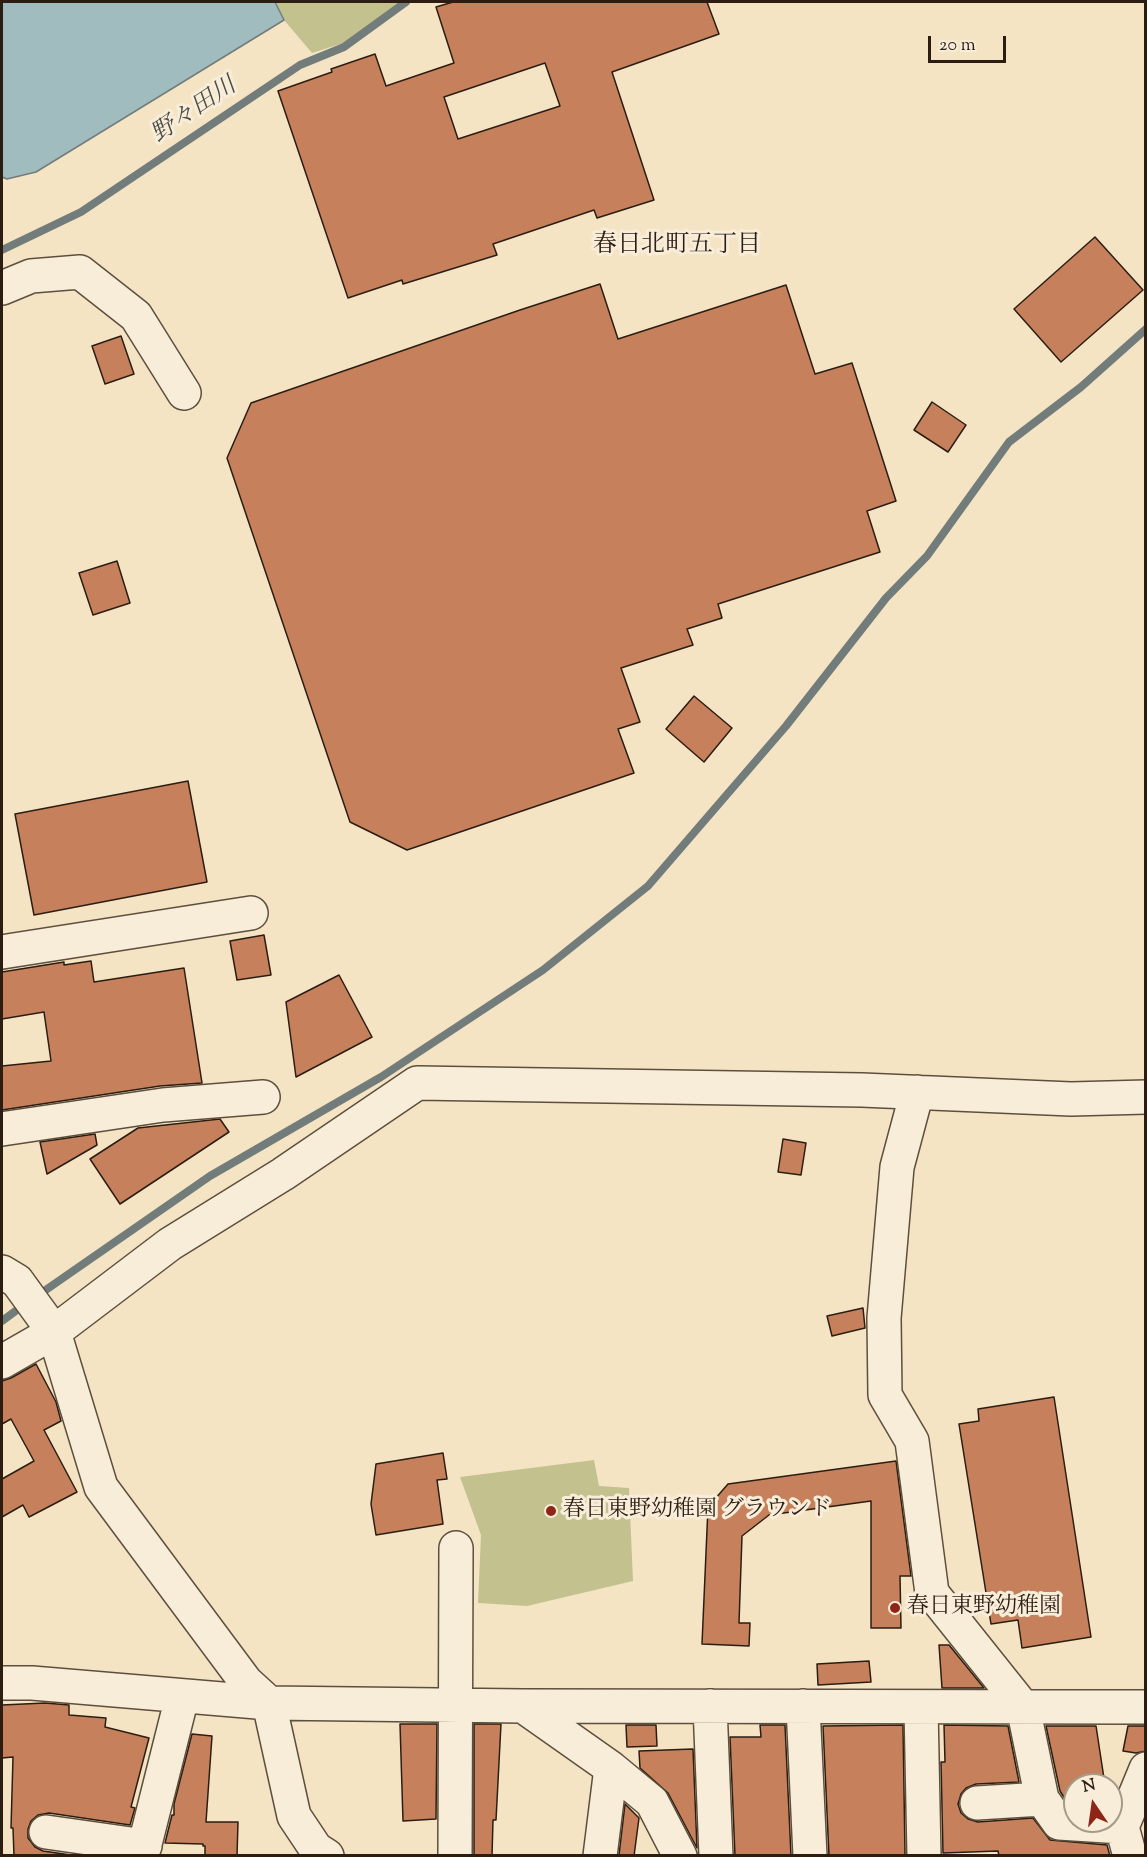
<!DOCTYPE html>
<html>
<head>
<meta charset="utf-8">
<style>
	body { margin:0 }
	#map { position:relative; width:1147px; height:1857px; overflow:hidden; background:#f4e4c4; font-family:"Sorts Mill Goudy",serif }
	canvas { display:block }
	.frame { position:absolute; inset:0; border:3px solid #2b1d12; pointer-events:none }
	.north { position:absolute; left:1063px; top:1773px; width:60px; height:60px; box-sizing:border-box; background:#f8edd9; border:2px solid #a69a89; border-radius:50%; rotate:347deg; font-size:16px; font-weight:700; line-height:24px; text-align:center; color:#2b1d12 }
	.north::after { content:''; display:block; margin:auto; width:21px; height:27px; background:#8f2418; clip-path:polygon(50% 0,100% 100%,50% 72%,0 100%) }
	.scale { position:absolute; left:928px; top:36px; width:78px; height:27px; box-sizing:border-box; border:3px solid #2b1d12; border-top:0; padding-left:8px; font-size:18px; line-height:21px; white-space:nowrap; color:#2b1d12; -webkit-text-stroke:4px #f8edd9; paint-order:stroke }
</style>
</head>
<body>
<div id="map">
<canvas width="1147" height="1857"></canvas>
<div class="frame"></div>
<div class="north">N</div>
<div class="scale">20 m</div>
</div>
<script>
const g = document.querySelector('canvas').getContext('2d');
g.lineJoin = 'round';
function fillPath(path, color) { g.fillStyle = color; g.fill(path, 'evenodd'); }
function trace(path, color, width, dash) { g.strokeStyle = color; g.lineWidth = width; g.lineCap = dash ? 'butt' : 'round'; g.setLineDash(dash || []); g.stroke(path); }
function drawText(font, color, halo, rows, align = 'center') {
  g.font = font + ' "Sorts Mill Goudy","Noto Serif JP",serif'; g.lineWidth = 6; g.setLineDash([]); g.textBaseline = 'middle'; g.strokeStyle = halo; g.fillStyle = color; for (const [text, x, y, turn = 0] of rows) {
    g.save(); g.translate(x, y); g.rotate((+turn || 0) * Math.PI / 180); g.textAlign = isNaN(turn) ? turn : align; if (halo) g.strokeText(text, 0, 0); g.fillText(text, 0, 0); g.restore();
  }
}
fillPath(new Path2D(`
	M 275,2 L 402,2 L 350,41 L 312,53 L 284,20 Z
	M 594,1460 L 599,1486 L 629,1488 L 633,1581 L 527,1606 L 478,1603 L 481,1535 L 460,1477 Z`), '#c3c28f');
const water = new Path2D(`
	M 2,2 L 275,2 L 284,20 L 36,172 L 7,179 L 2,177 Z`);
fillPath(water, '#a1bcbf');
trace(water, '#727c7a', 1.5);
trace(new Path2D(`
	M 2,250 L 81,212 L 300,65 L 344,47 L 406,2
	M 37,1296 L 210,1176 L 381,1077 L 543,970 L 648,886 L 786,726 L 886,598 L 927,556 L 1009,442 L 1081,387 L 1146,329
	M 2,1321 L 25,1304`), '#727c7a', 8);
const building = new Path2D(`
	M 453,2 L 707,2 L 719,34 L 612,72 L 654,200 L 597,218 L 594,210 L 493,244 L 497,255 L 403,284 L 402,280 L 348,298 L 278,91 L 332,72 L 331,69 L 375,54 L 386,86 L 454,63 L 436,7 ZM 545,63 L 560,106 L 458,139 L 444,97 Z
	M 1095,237 L 1143,290 L 1061,362 L 1014,309 Z
	M 600,284 L 618,339 L 786,285 L 815,374 L 852,363 L 896,501 L 867,511 L 880,552 L 718,604 L 722,618 L 687,629 L 693,645 L 621,668 L 640,722 L 618,729 L 634,773 L 407,850 L 350,822 L 227,458 L 251,403 L 520,310 Z
	M 121,336 L 134,374 L 105,384 L 92,346 Z
	M 932,402 L 966,425 L 948,452 L 914,430 Z
	M 117,561 L 130,603 L 93,615 L 79,573 Z
	M 694,696 L 732,728 L 704,762 L 666,729 Z
	M 188,781 L 207,882 L 34,915 L 15,814 Z
	M 264,935 L 271,975 L 237,980 L 230,941 Z
	M 91,961 L 94,982 L 184,968 L 202,1083 L 160,1086 L 2,1110 L 2,1066 L 51,1061 L 44,1012 L 2,1019 L 2,972 L 64,962 L 64,965 Z
	M 339,975 L 372,1037 L 296,1077 L 286,1002 Z
	M 220,1119 L 229,1132 L 120,1204 L 90,1159 L 138,1128 Z
	M 95,1134 L 97,1145 L 47,1174 L 40,1142 Z
	M 783,1139 L 806,1143 L 801,1175 L 778,1172 Z
	M 863,1308 L 865,1328 L 832,1336 L 827,1316 Z
	M 36,1364 L 56,1402 L 61,1421 L 44,1430 L 77,1492 L 29,1517 L 23,1505 L 2,1517 L 2,1479 L 34,1461 L 11,1419 L 2,1424 L 2,1381 L 11,1378 Z
	M 1054,1397 L 1091,1637 L 1022,1648 L 1018,1620 L 991,1624 L 959,1424 L 979,1421 L 978,1409 Z
	M 443,1453 L 447,1479 L 437,1480 L 443,1524 L 376,1535 L 371,1504 L 376,1464 Z
	M 896,1461 L 911,1576 L 900,1576 L 901,1628 L 871,1628 L 871,1501 L 769,1515 L 742,1536 L 739,1623 L 750,1623 L 749,1646 L 702,1644 L 708,1507 L 728,1484 Z
	M 939,1645 L 949,1645 L 984,1688 L 942,1688 Z
	M 869,1661 L 871,1682 L 818,1685 L 817,1664 Z
	M 45,1703 L 69,1705 L 69,1715 L 106,1718 L 105,1727 L 149,1738 L 131,1807 L 135,1808 L 130,1825 L 49,1813 L 38,1815 L 31,1821 L 28,1829 L 28,1838 L 35,1847 L 43,1851 L 78,1856 L 14,1856 L 13,1828 L 11,1828 L 13,1757 L 2,1758 L 2,1705 Z
	M 400,1724 L 437,1724 L 436,1819 L 403,1821 Z
	M 474,1724 L 501,1724 L 496,1820 L 493,1820 L 492,1856 L 474,1856 Z
	M 626,1725 L 656,1725 L 657,1746 L 627,1747 Z
	M 760,1725 L 785,1725 L 791,1856 L 735,1856 L 730,1737 L 761,1737 Z
	M 903,1725 L 905,1855 L 829,1856 L 823,1726 Z
	M 944,1725 L 1008,1726 L 1019,1782 L 976,1784 L 966,1788 L 961,1794 L 958,1804 L 961,1813 L 968,1819 L 978,1822 L 1033,1818 L 1050,1840 L 1107,1845 L 1110,1856 L 999,1856 L 998,1851 L 943,1853 L 941,1762 L 945,1762 Z
	M 1046,1726 L 1096,1726 L 1105,1785 L 1075,1785 L 1075,1805 L 1069,1805 L 1060,1791 Z
	M 1128,1726 L 1146,1726 L 1146,1751 L 1136,1753 L 1123,1751 Z
	M 192,1734 L 212,1736 L 206,1822 L 238,1822 L 237,1856 L 205,1856 L 205,1846 L 203,1846 L 203,1844 L 165,1843 L 172,1815 L 174,1815 L 174,1804 Z
	M 693,1749 L 697,1848 L 668,1793 L 640,1768 L 639,1751 Z
	M 625,1804 L 639,1818 L 634,1856 L 619,1855 Z`);
fillPath(building, '#c6815c');
trace(building, '#2b1d12', 1.5);
const minor = new Path2D(`
	M 2,288 L 31,276 L 80,272 L 136,316 L 184,393
	M 2,952 L 251,913
	M 917,1092 L 897,1167 L 884,1318 L 885,1395 L 912,1441 L 932,1593 L 1023,1707 L 1042,1799 L 1059,1823 L 1122,1827 L 1130,1856
	M 2,1129 L 163,1105 L 263,1097
	M 2,1272 L 17,1281 L 54,1332 L 101,1487 L 246,1682 L 269,1703 L 294,1816 L 316,1849 L 327,1856
	M 2,1362 L 54,1332 L 170,1244 L 283,1174 L 417,1083 L 862,1090 L 1071,1099 L 1146,1097
	M 2,1683 L 32,1683 L 269,1703 L 523,1706 L 1146,1707
	M 523,1706 L 611,1768 L 652,1802 L 680,1856
	M 710,1706 L 716,1856
	M 803,1706 L 810,1856
	M 921,1707 L 924,1856
	M 977,1803 L 1042,1799
	M 1122,1827 L 1146,1769
	M 46,1832 L 145,1846
	M 142,1856 L 182,1697
	M 455,1856 L 456,1548
	M 600,1856 L 611,1768`);
trace(minor, '#5d4f3e', 36);
trace(minor, '#f8edd9', 33);
for (const [x, y, r, color] of [
	[551,1511,6,"#8f2418"],
	[895,1608,6,"#8f2418"]
]) { const dot = new Path2D(); dot.arc(x, y, r, 0, 2 * Math.PI); g.fillStyle = color; g.fill(dot); trace(dot, '#f8edd9', 2); }
drawText('22px', '#2b1d12', '#f8edd9', [
	["春日東野幼稚園 グラウンド",563,1511],
	["春日東野幼稚園",907,1608]
], 'left');
drawText('italic 24px', '#4e4d46', '#f8edd9', [
	["野々田川",195,112,-34]
]);
drawText('24px', '#2b1d12', '#f8edd9', [
	["春日北町五丁目",677,247]
]);
</script>
</body>
</html>
